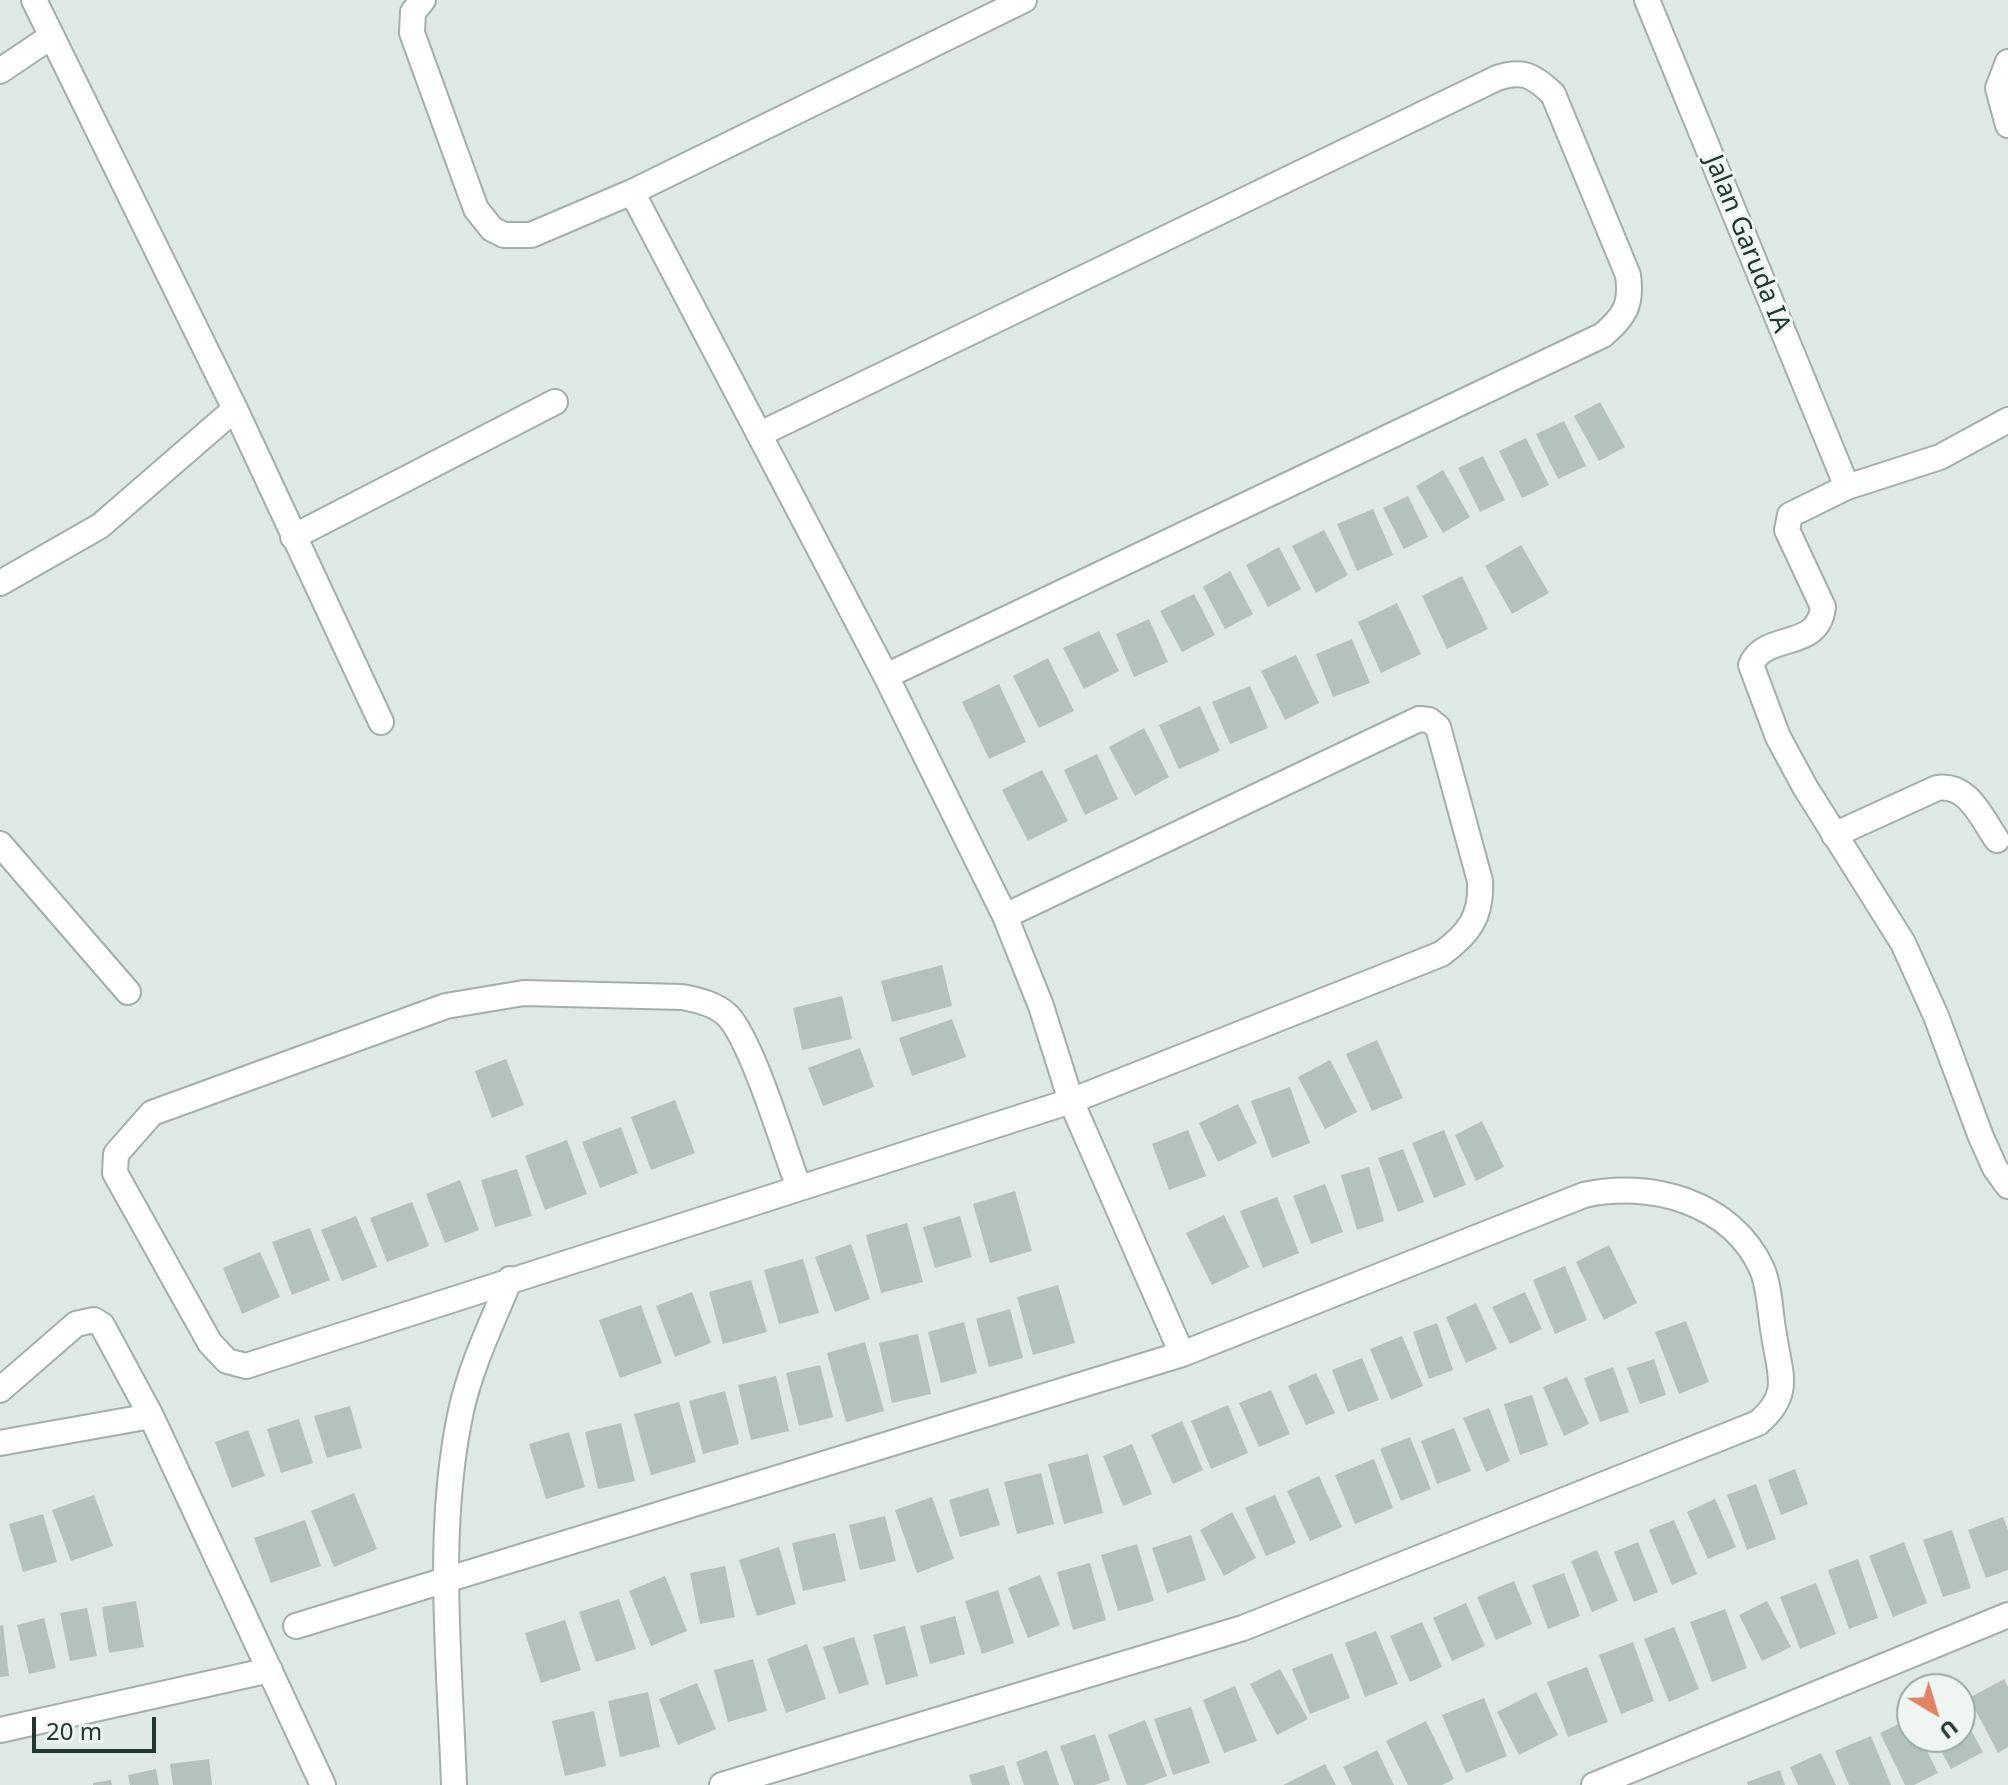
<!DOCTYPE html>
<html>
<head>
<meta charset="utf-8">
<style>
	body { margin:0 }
	#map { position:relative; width:2008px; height:1785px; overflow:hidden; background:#dee8e4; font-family:"Noto Sans",sans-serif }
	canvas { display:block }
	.north { position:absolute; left:1896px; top:1673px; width:80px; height:80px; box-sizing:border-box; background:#eef5f2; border:2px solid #9ca9a4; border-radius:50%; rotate:142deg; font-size:22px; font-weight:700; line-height:32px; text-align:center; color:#223630 }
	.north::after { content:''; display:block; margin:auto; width:28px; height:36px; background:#e18263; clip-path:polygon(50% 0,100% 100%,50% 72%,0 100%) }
	.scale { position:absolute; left:32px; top:1717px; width:124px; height:36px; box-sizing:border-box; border:4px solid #223630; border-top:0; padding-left:10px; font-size:24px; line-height:28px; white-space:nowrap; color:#223630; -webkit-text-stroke:6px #eef5f2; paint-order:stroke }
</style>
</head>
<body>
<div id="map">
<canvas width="2008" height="1785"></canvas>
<div class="north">U</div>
<div class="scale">20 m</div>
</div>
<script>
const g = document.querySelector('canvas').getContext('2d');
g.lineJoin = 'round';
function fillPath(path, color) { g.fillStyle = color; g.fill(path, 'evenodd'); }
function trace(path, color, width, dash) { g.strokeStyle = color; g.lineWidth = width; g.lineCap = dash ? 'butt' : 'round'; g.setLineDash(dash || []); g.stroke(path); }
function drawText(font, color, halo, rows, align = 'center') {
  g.font = font + ' "Noto Sans",sans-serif'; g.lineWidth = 6; g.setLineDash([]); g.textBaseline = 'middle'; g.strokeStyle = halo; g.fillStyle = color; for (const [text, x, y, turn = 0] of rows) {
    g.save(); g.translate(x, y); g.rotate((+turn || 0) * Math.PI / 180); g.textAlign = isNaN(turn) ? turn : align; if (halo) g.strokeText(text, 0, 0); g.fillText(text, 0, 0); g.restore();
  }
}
fillPath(new Path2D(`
	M 1600,402 L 1625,447 L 1599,461 L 1574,416 Z
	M 1564,421 L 1586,466 L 1558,479 L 1536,434 Z
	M 1526,438 L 1549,485 L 1522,498 L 1499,451 Z
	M 1483,456 L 1505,500 L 1480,512 L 1458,468 Z
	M 1443,470 L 1470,517 L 1443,533 L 1416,486 Z
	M 1408,496 L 1428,537 L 1404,549 L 1383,508 Z
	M 1373,509 L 1393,555 L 1357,571 L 1337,524 Z
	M 1324,530 L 1348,575 L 1316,593 L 1292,546 Z
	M 1521,545 L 1549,593 L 1512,614 L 1485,566 Z
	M 1279,547 L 1301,589 L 1268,607 L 1246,565 Z
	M 1230,571 L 1253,614 L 1225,629 L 1203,587 Z
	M 1462,576 L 1488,629 L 1447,649 L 1422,596 Z
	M 1194,594 L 1215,635 L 1182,652 L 1160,611 Z
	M 1397,603 L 1421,654 L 1381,673 L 1358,622 Z
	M 1149,619 L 1168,662 L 1134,677 L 1116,634 Z
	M 1099,631 L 1119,671 L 1084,689 L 1063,648 Z
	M 1352,639 L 1370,683 L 1333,697 L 1316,654 Z
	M 1296,655 L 1319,703 L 1285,720 L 1261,671 Z
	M 1048,658 L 1074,711 L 1039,728 L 1013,676 Z
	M 999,684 L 1026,742 L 989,759 L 962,702 Z
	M 1250,686 L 1268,728 L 1230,744 L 1212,702 Z
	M 1200,706 L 1220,751 L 1179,769 L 1159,725 Z
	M 1144,728 L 1169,777 L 1135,796 L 1109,747 Z
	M 1097,754 L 1118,799 L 1085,815 L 1064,770 Z
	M 1042,770 L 1068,821 L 1028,841 L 1002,790 Z
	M 942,965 L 952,1006 L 892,1022 L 881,981 Z
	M 842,996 L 852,1039 L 802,1050 L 793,1008 Z
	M 952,1019 L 966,1057 L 912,1076 L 899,1038 Z
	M 1377,1040 L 1403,1098 L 1372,1111 L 1346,1054 Z
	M 860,1048 L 874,1087 L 823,1106 L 808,1068 Z
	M 506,1059 L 524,1105 L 492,1118 L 475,1071 Z
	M 1330,1060 L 1357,1112 L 1325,1129 L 1298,1077 Z
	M 1290,1087 L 1310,1143 L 1272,1158 L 1251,1101 Z
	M 675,1100 L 695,1153 L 651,1170 L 631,1117 Z
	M 1238,1104 L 1257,1143 L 1218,1162 L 1199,1123 Z
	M 1482,1121 L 1504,1167 L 1476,1181 L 1455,1135 Z
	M 621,1127 L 638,1173 L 600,1188 L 582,1142 Z
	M 1188,1130 L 1206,1176 L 1169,1190 L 1152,1144 Z
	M 1444,1130 L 1466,1185 L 1434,1198 L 1412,1143 Z
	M 567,1140 L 587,1194 L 545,1210 L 525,1156 Z
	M 1403,1149 L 1424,1202 L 1398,1212 L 1378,1158 Z
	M 1369,1167 L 1384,1221 L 1357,1230 L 1341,1175 Z
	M 517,1169 L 532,1216 L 495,1227 L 481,1180 Z
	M 460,1180 L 479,1230 L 445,1243 L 426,1194 Z
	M 1325,1184 L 1343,1232 L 1311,1244 L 1293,1196 Z
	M 1015,1191 L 1032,1251 L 990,1263 L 973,1204 Z
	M 1277,1197 L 1299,1253 L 1263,1268 L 1240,1211 Z
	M 412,1202 L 429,1246 L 387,1262 L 370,1218 Z
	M 1224,1215 L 1249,1267 L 1212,1285 L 1186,1233 Z
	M 356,1216 L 377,1267 L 342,1281 L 321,1230 Z
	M 960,1216 L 972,1257 L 935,1268 L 923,1227 Z
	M 907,1223 L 923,1282 L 881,1293 L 866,1235 Z
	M 310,1228 L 330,1280 L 292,1295 L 272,1242 Z
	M 851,1244 L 870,1299 L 835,1312 L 815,1257 Z
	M 1609,1245 L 1637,1303 L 1604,1320 L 1576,1262 Z
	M 260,1252 L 280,1297 L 242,1314 L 223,1268 Z
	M 803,1259 L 819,1313 L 779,1324 L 764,1270 Z
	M 1565,1266 L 1587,1320 L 1555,1334 L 1533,1280 Z
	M 751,1280 L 767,1332 L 723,1344 L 709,1292 Z
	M 1058,1285 L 1075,1343 L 1033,1355 L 1017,1297 Z
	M 692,1292 L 711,1343 L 675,1357 L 656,1306 Z
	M 1525,1292 L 1542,1329 L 1510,1344 L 1492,1307 Z
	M 1476,1303 L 1497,1349 L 1466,1363 L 1446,1317 Z
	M 641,1305 L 662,1363 L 620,1378 L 599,1320 Z
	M 1010,1309 L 1023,1358 L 989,1367 L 976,1319 Z
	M 1686,1321 L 1709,1382 L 1679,1394 L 1655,1332 Z
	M 964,1322 L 977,1373 L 941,1383 L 928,1332 Z
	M 1437,1323 L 1453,1370 L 1429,1379 L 1413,1332 Z
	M 918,1334 L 931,1394 L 892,1403 L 879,1343 Z
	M 1402,1336 L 1423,1386 L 1391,1400 L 1370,1349 Z
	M 865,1342 L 884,1411 L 846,1422 L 827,1353 Z
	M 1362,1358 L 1379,1400 L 1348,1412 L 1332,1370 Z
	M 1654,1359 L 1666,1395 L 1640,1404 L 1627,1368 Z
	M 820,1365 L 833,1417 L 799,1426 L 786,1373 Z
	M 1613,1367 L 1629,1412 L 1600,1422 L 1584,1378 Z
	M 1316,1373 L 1335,1413 L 1306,1425 L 1288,1386 Z
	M 776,1376 L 789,1431 L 751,1440 L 738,1385 Z
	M 1567,1377 L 1589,1424 L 1564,1436 L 1543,1387 Z
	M 1271,1390 L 1290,1434 L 1259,1447 L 1239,1403 Z
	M 725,1391 L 739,1444 L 703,1454 L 689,1401 Z
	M 1532,1395 L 1548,1445 L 1520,1455 L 1504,1404 Z
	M 679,1402 L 696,1462 L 651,1475 L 634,1414 Z
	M 1228,1405 L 1248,1453 L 1211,1469 L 1191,1421 Z
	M 350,1406 L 362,1448 L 327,1458 L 314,1416 Z
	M 1489,1408 L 1510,1461 L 1486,1472 L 1463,1418 Z
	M 299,1419 L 313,1463 L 281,1473 L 267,1429 Z
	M 1182,1421 L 1203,1470 L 1173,1484 L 1151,1435 Z
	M 621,1423 L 635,1481 L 598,1489 L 585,1432 Z
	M 1454,1428 L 1471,1471 L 1437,1484 L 1421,1441 Z
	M 248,1430 L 265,1476 L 232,1488 L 215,1442 Z
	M 569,1432 L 585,1487 L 546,1499 L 529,1444 Z
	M 1410,1437 L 1431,1489 L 1401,1501 L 1380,1449 Z
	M 1132,1444 L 1152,1494 L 1123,1506 L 1103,1456 Z
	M 1088,1454 L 1103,1513 L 1064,1524 L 1048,1464 Z
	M 1374,1459 L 1393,1508 L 1355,1524 L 1335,1475 Z
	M 1795,1469 L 1808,1504 L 1781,1515 L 1768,1480 Z
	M 1041,1473 L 1054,1524 L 1017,1534 L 1004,1482 Z
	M 1319,1476 L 1342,1527 L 1310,1541 L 1287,1491 Z
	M 1756,1484 L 1776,1539 L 1747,1550 L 1727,1495 Z
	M 988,1488 L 1000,1525 L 960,1537 L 949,1500 Z
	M 354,1493 L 377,1549 L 334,1567 L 311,1511 Z
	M 94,1495 L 113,1546 L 71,1561 L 52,1510 Z
	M 1275,1495 L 1296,1543 L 1266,1556 L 1245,1508 Z
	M 932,1497 L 954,1559 L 917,1573 L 895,1510 Z
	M 1715,1499 L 1736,1547 L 1708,1559 L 1687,1512 Z
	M 1232,1512 L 1256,1558 L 1224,1576 L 1200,1530 Z
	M 43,1514 L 57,1562 L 23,1572 L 9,1524 Z
	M 885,1516 L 896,1561 L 860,1570 L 849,1525 Z
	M 2003,1517 L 2008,1530 L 2008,1570 L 1986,1578 L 1968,1530 Z
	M 305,1520 L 321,1566 L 271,1583 L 254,1538 Z
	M 1674,1520 L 1697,1574 L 1672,1585 L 1649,1530 Z
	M 1952,1530 L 1971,1588 L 1943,1597 L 1923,1540 Z
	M 835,1533 L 846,1581 L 803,1591 L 792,1543 Z
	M 1191,1535 L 1206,1580 L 1167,1593 L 1152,1548 Z
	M 1638,1542 L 1658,1592 L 1634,1602 L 1614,1552 Z
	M 1904,1542 L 1927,1603 L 1893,1617 L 1869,1556 Z
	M 1137,1544 L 1154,1601 L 1118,1611 L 1101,1555 Z
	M 779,1547 L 796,1604 L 757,1616 L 739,1560 Z
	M 1597,1550 L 1618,1601 L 1592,1612 L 1571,1561 Z
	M 1858,1559 L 1878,1618 L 1849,1629 L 1828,1570 Z
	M 1090,1563 L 1106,1620 L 1073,1630 L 1057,1572 Z
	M 725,1566 L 735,1617 L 700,1624 L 690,1573 Z
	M 1564,1573 L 1580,1616 L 1548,1629 L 1532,1585 Z
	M 1040,1575 L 1060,1625 L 1028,1638 L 1008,1588 Z
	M 665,1576 L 687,1631 L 651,1646 L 629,1591 Z
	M 1514,1581 L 1532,1624 L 1496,1640 L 1477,1597 Z
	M 1816,1583 L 1836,1634 L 1800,1649 L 1780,1597 Z
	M 998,1590 L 1014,1643 L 982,1654 L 965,1601 Z
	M 619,1599 L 636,1649 L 596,1662 L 579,1612 Z
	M 136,1601 L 144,1647 L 109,1653 L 102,1607 Z
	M 1767,1601 L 1791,1647 L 1762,1661 L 1739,1615 Z
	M 1466,1603 L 1485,1646 L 1452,1661 L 1433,1618 Z
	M 87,1608 L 97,1656 L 70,1661 L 60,1613 Z
	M 1725,1609 L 1747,1668 L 1712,1682 L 1690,1622 Z
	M 955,1616 L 965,1654 L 930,1664 L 920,1626 Z
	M 44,1618 L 56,1668 L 29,1674 L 17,1625 Z
	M 565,1620 L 581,1670 L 541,1683 L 525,1633 Z
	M 1422,1622 L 1442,1667 L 1410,1682 L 1390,1636 Z
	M 3,1625 L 9,1676 L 0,1677 L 0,1626 Z
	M 905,1626 L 918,1676 L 886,1685 L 873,1635 Z
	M 1674,1627 L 1699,1689 L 1669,1702 L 1644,1639 Z
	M 1376,1631 L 1398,1684 L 1365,1697 L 1345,1643 Z
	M 854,1637 L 869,1684 L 839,1694 L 823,1647 Z
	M 1633,1642 L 1654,1701 L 1621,1714 L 1599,1655 Z
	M 807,1644 L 826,1699 L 786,1713 L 767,1659 Z
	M 1332,1653 L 1350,1698 L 1310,1714 L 1292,1669 Z
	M 753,1659 L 767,1711 L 728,1722 L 714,1670 Z
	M 1587,1667 L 1608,1722 L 1568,1737 L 1547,1682 Z
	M 1280,1669 L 1308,1719 L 1277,1735 L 1250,1684 Z
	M 2004,1679 L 2008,1687 L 2008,1747 L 1998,1753 L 1969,1698 Z
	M 697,1683 L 716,1729 L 678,1745 L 659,1699 Z
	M 1235,1686 L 1257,1741 L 1224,1753 L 1203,1700 Z
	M 648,1692 L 660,1747 L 620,1757 L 608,1701 Z
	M 1536,1692 L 1558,1735 L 1519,1755 L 1497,1712 Z
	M 1484,1698 L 1507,1756 L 1466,1773 L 1442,1715 Z
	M 1191,1707 L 1210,1763 L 1173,1775 L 1154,1719 Z
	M 1960,1710 L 1983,1752 L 1951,1769 L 1933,1737 L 1960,1737 Z
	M 594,1711 L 606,1766 L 565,1776 L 552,1721 Z
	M 1911,1718 L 1912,1737 L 1920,1737 L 1938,1773 L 1914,1785 L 1905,1785 L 1880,1733 Z
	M 1145,1720 L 1167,1776 L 1144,1785 L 1127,1785 L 1108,1735 Z
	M 1426,1721 L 1454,1779 L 1442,1785 L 1408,1785 L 1386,1741 Z
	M 1095,1734 L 1110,1780 L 1095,1785 L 1074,1785 L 1060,1746 Z
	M 1871,1736 L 1891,1785 L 1849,1785 L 1835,1751 Z
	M 1047,1750 L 1059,1785 L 1024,1785 L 1016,1762 Z
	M 1377,1750 L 1394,1785 L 1352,1785 L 1343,1767 Z
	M 1821,1753 L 1836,1785 L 1798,1785 L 1790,1767 Z
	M 209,1759 L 212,1785 L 173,1785 L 170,1764 Z
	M 1325,1764 L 1336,1785 L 1283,1785 Z
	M 1004,1765 L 1010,1785 L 972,1785 L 969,1775 Z
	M 156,1769 L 159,1785 L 130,1785 L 128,1775 Z
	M 1780,1770 L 1785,1785 L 1748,1785 L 1747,1782 Z
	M 111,1780 L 112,1785 L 93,1785 L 93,1783 Z`), '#b4c2bd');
const minor = new Path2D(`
	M 34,0 L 235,409 L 381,722
	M 423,0 L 413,12 L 412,33 L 476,209 L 492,229 L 504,235 L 531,235 L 632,192 L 1024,0
	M 1647,0 L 1847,487
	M 2008,62 L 1998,88 L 2008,125
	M 0,71 L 52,36
	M 632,192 L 886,676 L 1005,916 L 1041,1006 L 1071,1101 L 1182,1354
	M 2008,420 L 1940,457 L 1847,487 L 1790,515 L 1787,530 L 1823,607 C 1818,652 1765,631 1751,665 L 1778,737 L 1805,787 L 1903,943 L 1936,1016 L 1981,1137 L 1995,1168 L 2008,1186
	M 760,434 L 1497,78 C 1523,69 1534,76 1553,94 L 1628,275 C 1632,305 1625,316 1603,335 L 886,676
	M 293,537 L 555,402
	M 0,583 L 100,526 L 235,409
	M 1834,835 L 1937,788 C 1968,783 1981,817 1997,840
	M 0,844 L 128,992
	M 799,1188 C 784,1149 753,1043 728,1016 C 716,1004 698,1000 682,997 L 524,993 L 446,1006 L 152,1113 L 116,1154 L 115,1173 L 210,1343 L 227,1361 L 246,1366 L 1071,1101 L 1441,954 C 1469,934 1482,916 1480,881 L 1438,727 L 1429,720 L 1419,719 L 1005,916
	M 0,1390 L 76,1324 L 94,1320 L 102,1325 L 151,1416
	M 0,1443 L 151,1416 L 323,1785
	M 296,1626 L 1182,1354 L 1584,1195 C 1650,1180 1732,1202 1762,1269 C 1770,1288 1770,1314 1774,1335 C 1780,1375 1792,1394 1758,1423 L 1243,1628 L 722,1785
	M 0,1730 L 270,1670
	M 454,1785 C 450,1663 435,1532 461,1411 C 471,1365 492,1323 510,1279
	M 1594,1785 L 2008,1615`);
trace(minor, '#a2afaa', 28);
trace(minor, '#fff', 24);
drawText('26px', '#223630', '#eef5f2', [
	["Jalan Garuda IA",1747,244,68]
]);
</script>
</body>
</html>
